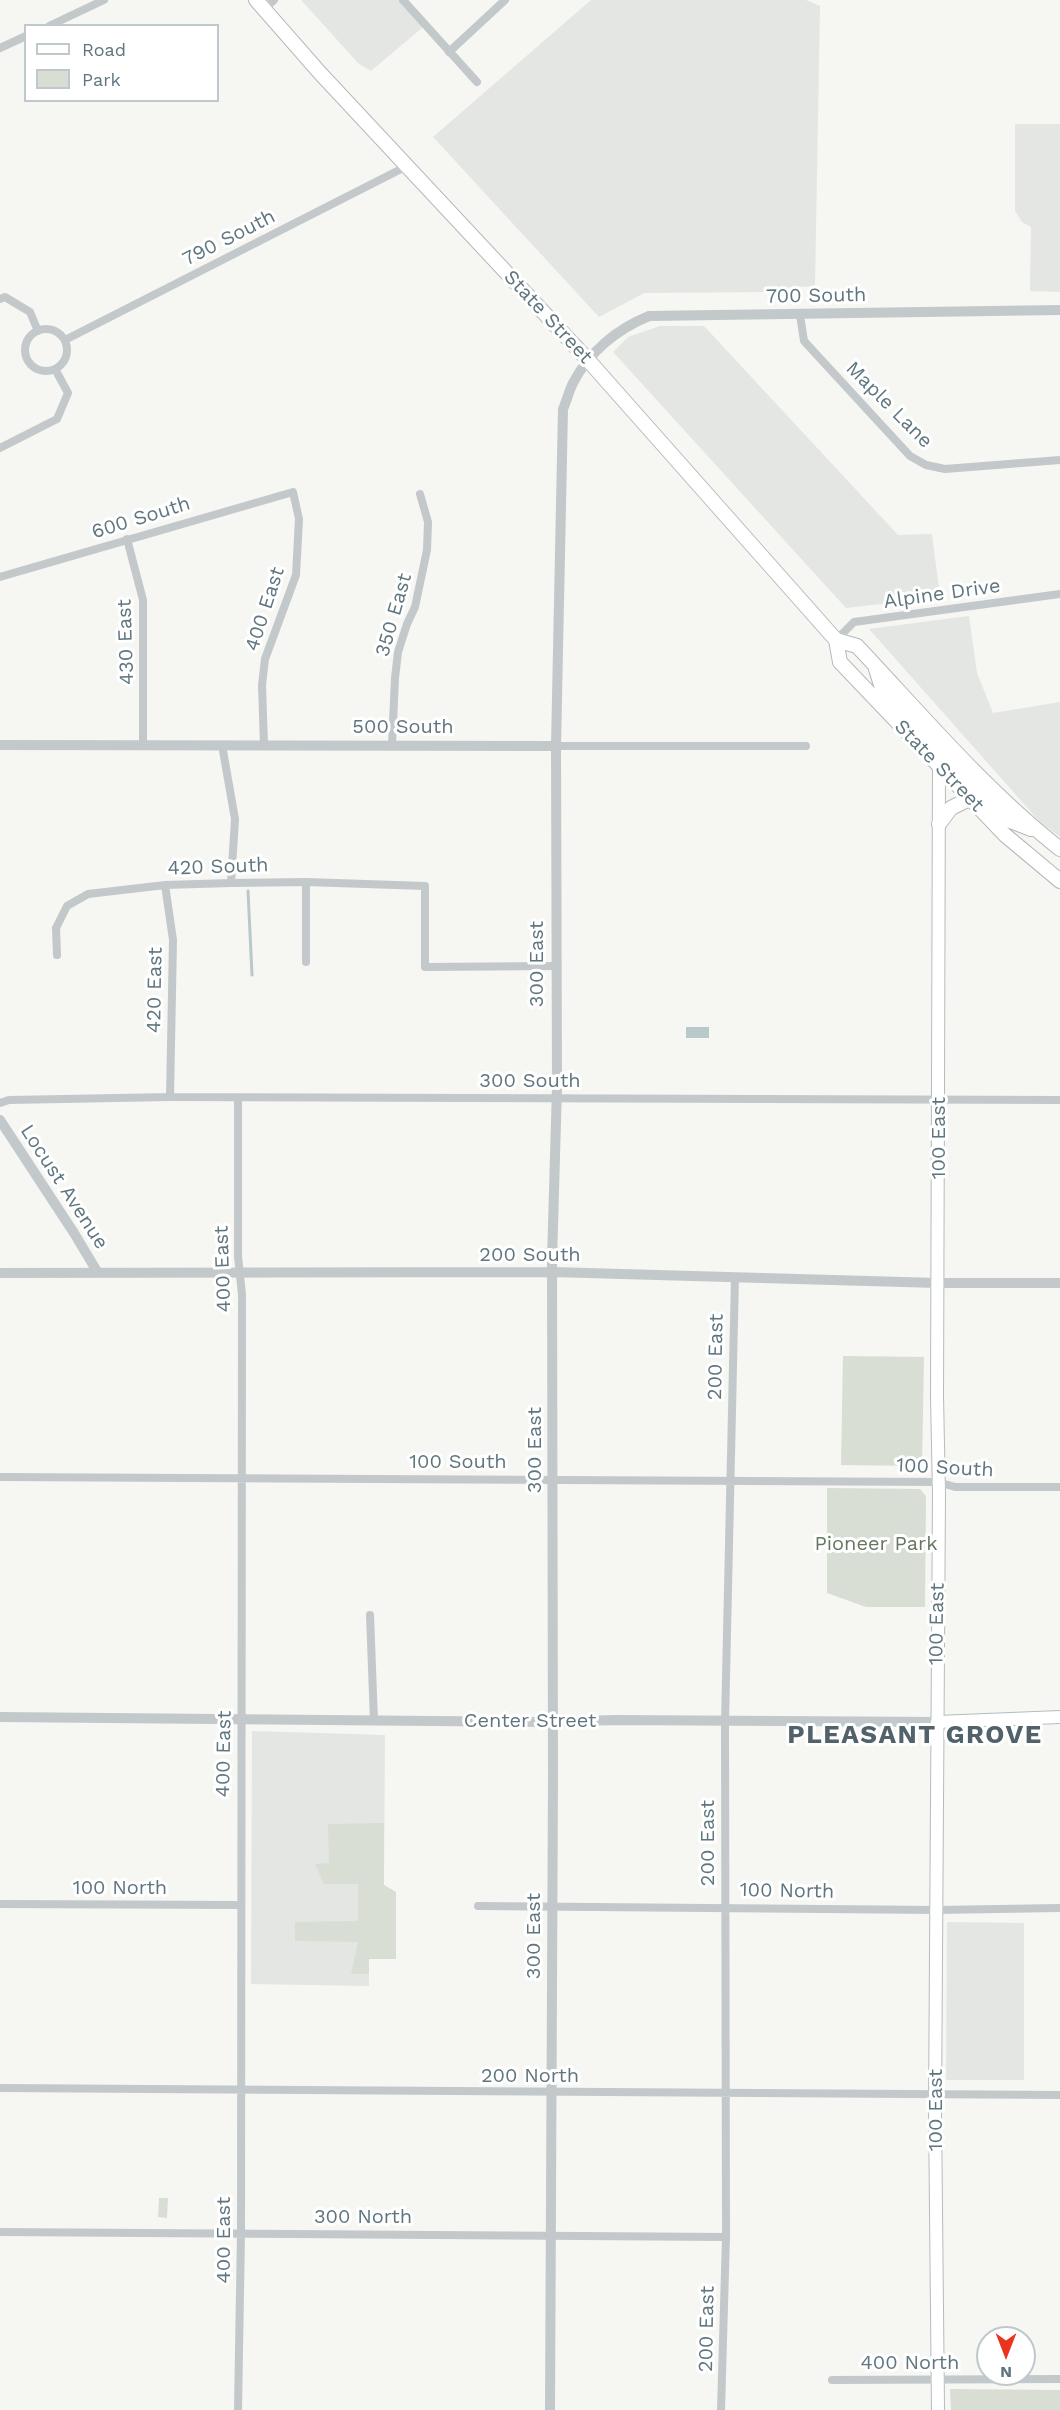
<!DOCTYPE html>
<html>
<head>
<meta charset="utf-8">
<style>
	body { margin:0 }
	#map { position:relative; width:1060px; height:2410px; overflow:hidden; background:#f6f6f3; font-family:"Work Sans",sans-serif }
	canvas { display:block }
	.legend { position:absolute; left:24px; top:24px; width:195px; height:78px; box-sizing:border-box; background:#fff; border:2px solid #bfc8cc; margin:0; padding:8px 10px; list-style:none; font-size:18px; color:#60767f }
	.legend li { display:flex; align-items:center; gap:12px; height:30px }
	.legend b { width:30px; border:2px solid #bfc8cc }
	.north { position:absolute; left:976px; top:2326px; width:60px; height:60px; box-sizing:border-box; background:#fff; border:2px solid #bfc8cc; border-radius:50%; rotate:180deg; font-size:16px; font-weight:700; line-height:24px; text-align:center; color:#60767f }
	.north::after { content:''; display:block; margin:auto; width:21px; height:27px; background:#eb341e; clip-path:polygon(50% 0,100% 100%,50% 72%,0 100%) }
</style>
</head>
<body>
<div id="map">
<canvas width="1060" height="2410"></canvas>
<ul class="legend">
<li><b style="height:8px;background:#fff"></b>Road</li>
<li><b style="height:16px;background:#d8ded3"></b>Park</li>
</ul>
<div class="north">N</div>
</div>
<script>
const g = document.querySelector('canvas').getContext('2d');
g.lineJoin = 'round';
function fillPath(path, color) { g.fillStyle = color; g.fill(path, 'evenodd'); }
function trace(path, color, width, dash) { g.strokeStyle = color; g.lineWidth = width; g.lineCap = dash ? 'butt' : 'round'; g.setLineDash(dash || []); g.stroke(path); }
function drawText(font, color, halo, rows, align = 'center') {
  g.font = font + ' "Work Sans",sans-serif'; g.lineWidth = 6; g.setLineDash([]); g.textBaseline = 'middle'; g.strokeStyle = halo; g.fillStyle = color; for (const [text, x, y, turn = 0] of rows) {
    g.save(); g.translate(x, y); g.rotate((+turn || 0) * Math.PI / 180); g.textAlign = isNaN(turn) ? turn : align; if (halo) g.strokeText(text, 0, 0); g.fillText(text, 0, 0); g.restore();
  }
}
fillPath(new Path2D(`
	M 301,0 L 399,0 L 423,27 L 371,71 L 358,63 Z
	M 591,0 L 806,0 L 820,6 L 815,286 L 784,288 L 772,292 L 644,293 L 599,317 L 433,137 Z
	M 1015,124 L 1060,124 L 1060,292 L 1030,291 L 1031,227 L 1022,222 L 1015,211 Z
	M 660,326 L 704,326 L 898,535 L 932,534 L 940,597 L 846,608 L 613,352 L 628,337 Z
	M 969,616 L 977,673 L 993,713 L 1060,702 L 1060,837 L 1040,822 L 869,629 Z
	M 252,1731 L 385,1735 L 384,1885 L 396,1892 L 396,1959 L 369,1959 L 369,1986 L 251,1984 Z
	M 947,1922 L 1024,1923 L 1024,2080 L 946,2080 Z`), '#e4e6e4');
fillPath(new Path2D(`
	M 843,1356 L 924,1357 L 922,1466 L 841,1465 Z
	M 827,1488 L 920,1489 L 926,1496 L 925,1607 L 866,1607 L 827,1593 Z
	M 384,1823 L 384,1885 L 396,1892 L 396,1959 L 369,1959 L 369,1974 L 351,1974 L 358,1942 L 295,1941 L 295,1922 L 358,1921 L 358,1884 L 324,1884 L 315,1864 L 329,1863 L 328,1824 Z
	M 159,2198 L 168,2198 L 167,2218 L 158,2217 Z
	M 950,2389 L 1060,2390 L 1060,2410 L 951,2410 Z`), '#d8ded3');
fillPath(new Path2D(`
	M 686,1027 L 709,1027 L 709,1038 L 686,1038 Z`), '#b9c8ca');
trace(new Path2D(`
	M 248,891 L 252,975`), '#b9c8ca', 3);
const secondary = new Path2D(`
	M 937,1722 L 1060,1717
	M 938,2410 L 935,2108 L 939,1494 L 937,1396 L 939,767`);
const primary = new Path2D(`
	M 256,0 L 320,73 L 588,360 L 836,640 L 857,646 C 922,715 985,790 1060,849
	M 836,640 L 840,662 L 1005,835 L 1060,881
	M 876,669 L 881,685 L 1008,820 L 1031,829
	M 939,824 L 951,808 L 969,799`);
trace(secondary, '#b5bcbf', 14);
trace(primary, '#b4babc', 16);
trace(new Path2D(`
	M 403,0 L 477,82
	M 264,9 L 274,0
	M 49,26 L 104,0
	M 0,48 L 26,36
	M 449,52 L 505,0
	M 0,299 L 5,297 L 30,312 L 38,331
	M 800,315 L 804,341 L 910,456 L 926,465 L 945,469 L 1060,460
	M25 350a21 21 0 1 1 42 0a21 21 0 1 1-42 0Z
	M 65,340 L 409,165
	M 0,448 L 57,419 L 68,393 L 55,369
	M 127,539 L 143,600 L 143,745
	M 0,577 L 293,492 L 299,519 L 296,575 L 265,659 L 262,685 L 264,745
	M 836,640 L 854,622 L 1060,594
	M 222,745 L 235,819 L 231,883
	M 392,745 L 395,678 L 398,652 L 407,624 L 415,607 L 427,550 L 428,522 L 420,494
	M 556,746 L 806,746
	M 165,885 L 173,940 L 170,1097
	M 57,955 L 56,928 L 67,906 L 88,894 L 165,885 L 231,883 L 306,882 L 425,886 L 425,967 L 555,966
	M 306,962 L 306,882
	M 238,1098 L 238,1256 L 242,1295 L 241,2233 L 238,2410
	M 0,1103 L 9,1100 L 170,1097 L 1060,1100
	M 0,1477 L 938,1482 L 955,1487 L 1060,1487
	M 370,1615 L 374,1721
	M 0,1904 L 240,1905
	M 478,1906 L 937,1910 L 1060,1908
	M 0,2088 L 1060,2095
	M 0,2232 L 726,2237
	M 832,2380 L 1060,2379
	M 721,2410 L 726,2237 L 725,1722 L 735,1277`), '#c3c8ca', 8);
trace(new Path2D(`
	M 0,745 L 556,746
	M 0,1120 L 74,1233 L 98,1273
	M 0,1273 L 552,1272 L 938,1283 L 1060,1283
	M 0,1717 L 541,1722 L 617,1720 L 937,1722
	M 550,2410 L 553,1774 L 552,1260 L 557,1087 L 556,746 L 563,409 C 567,400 569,391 573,383 C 589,352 617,329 649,316 L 1060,310`), '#c3c8ca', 10);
trace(secondary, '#fff', 12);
trace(primary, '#fff', 14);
drawText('20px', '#60767f', '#fff', [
	["790 South",229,238,-27],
	["700 South",816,296,-1],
	["State Street",548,317,47],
	["Maple Lane",889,405,45],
	["600 South",141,518,-17],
	["Alpine Drive",942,594,-8],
	["400 East",265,609,-72],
	["350 East",394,615,-74],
	["430 East",126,642,-92],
	["500 South",403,727],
	["State Street",939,766,46],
	["420 South",218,867,-2],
	["300 East",537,964,-90],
	["420 East",155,990,-89],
	["300 South",530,1081],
	["100 East",939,1138,-90],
	["Locust Avenue",64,1187,57],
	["200 South",530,1255],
	["400 East",223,1269,-92],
	["200 East",716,1357,-89],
	["300 East",535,1450,-90],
	["100 South",458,1462],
	["100 South",945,1468,3],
	["100 East",937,1624,-89],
	["Center Street",530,1721],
	["400 East",224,1754,-89],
	["200 East",708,1843,-90],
	["100 North",120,1888],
	["100 North",787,1891,1],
	["300 East",534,1936,-90],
	["200 North",530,2076],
	["100 East",936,2110,-90],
	["300 North",363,2217],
	["400 East",224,2240,-90],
	["200 East",707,2329,-89],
	["400 North",910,2363]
]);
drawText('20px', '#66775f', '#fff', [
	["Pioneer Park",876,1544]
]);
g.letterSpacing = '1.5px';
drawText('bold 26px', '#52626a', '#fff', [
	["PLEASANT GROVE",915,1735]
]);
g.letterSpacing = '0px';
</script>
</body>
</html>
